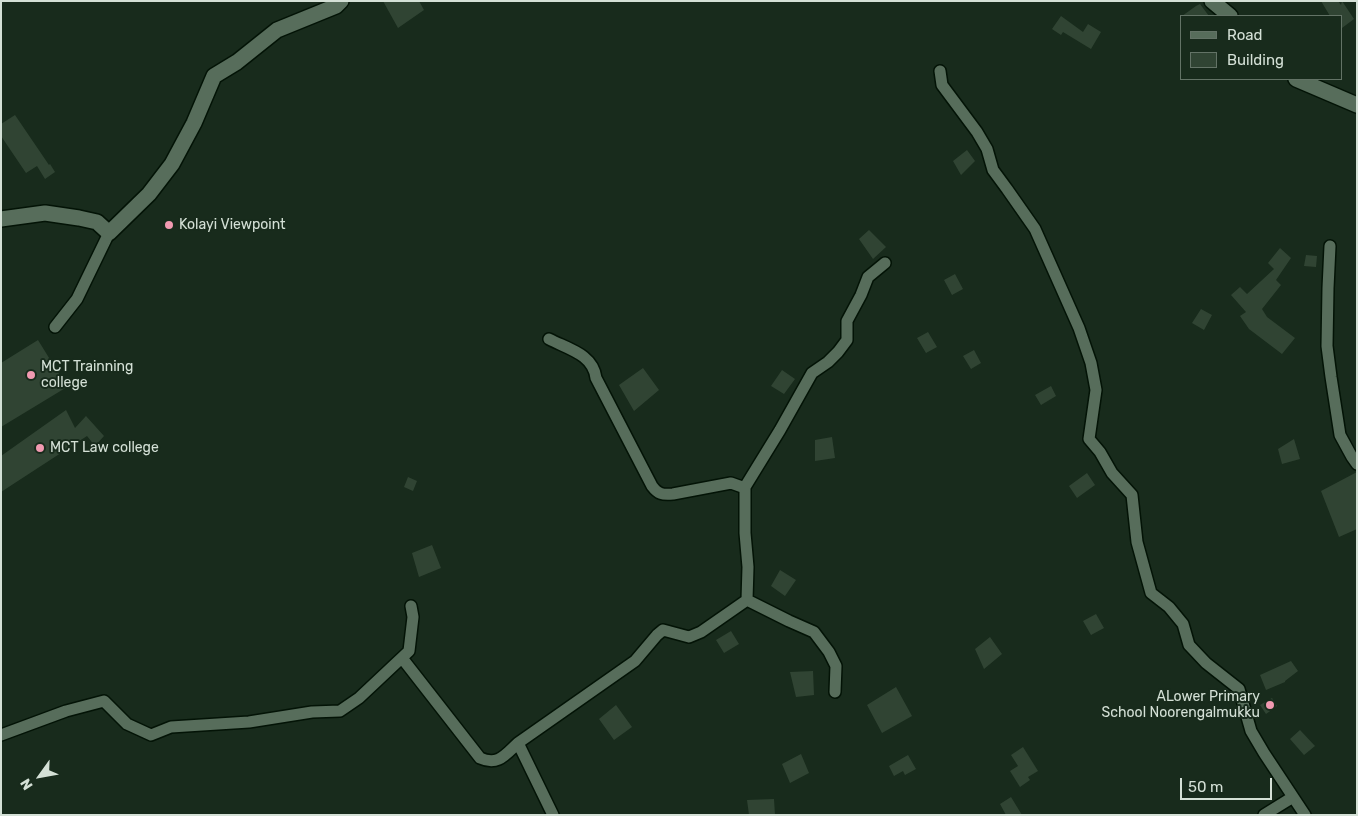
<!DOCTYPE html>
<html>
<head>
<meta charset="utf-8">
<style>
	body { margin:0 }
	#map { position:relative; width:1358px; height:816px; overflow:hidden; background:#182b1c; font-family:Rubik,sans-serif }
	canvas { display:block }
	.frame { position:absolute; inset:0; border:2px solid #d4e0d6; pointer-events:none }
	.legend { position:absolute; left:1180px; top:15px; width:162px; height:65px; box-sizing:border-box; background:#182b1c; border:1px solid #637366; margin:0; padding:6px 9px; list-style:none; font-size:15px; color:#d4e0d6 }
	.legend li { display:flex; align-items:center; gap:10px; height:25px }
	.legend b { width:25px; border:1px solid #637366 }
	.north { position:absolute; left:15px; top:751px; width:50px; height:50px; -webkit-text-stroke:4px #182b1c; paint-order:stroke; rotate:238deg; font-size:14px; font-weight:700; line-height:20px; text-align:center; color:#d4e0d6 }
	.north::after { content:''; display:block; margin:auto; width:18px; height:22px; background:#d4e0d6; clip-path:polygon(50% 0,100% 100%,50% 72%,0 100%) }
	.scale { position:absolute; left:1180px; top:778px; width:92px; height:22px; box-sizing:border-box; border:2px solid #d4e0d6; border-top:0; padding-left:6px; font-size:15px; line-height:18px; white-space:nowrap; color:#d4e0d6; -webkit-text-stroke:4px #182b1c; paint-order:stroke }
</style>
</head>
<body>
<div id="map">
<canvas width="1358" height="816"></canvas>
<div class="frame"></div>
<ul class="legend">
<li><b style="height:6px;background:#576d5b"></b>Road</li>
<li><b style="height:14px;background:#304433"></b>Building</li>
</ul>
<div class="north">N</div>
<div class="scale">50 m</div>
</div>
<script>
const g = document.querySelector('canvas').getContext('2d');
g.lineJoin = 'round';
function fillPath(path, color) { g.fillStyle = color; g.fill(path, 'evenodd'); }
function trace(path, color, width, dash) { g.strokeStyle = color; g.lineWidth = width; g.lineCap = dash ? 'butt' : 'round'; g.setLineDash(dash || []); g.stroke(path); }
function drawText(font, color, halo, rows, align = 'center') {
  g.font = font + ' Rubik,sans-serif'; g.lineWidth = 4; g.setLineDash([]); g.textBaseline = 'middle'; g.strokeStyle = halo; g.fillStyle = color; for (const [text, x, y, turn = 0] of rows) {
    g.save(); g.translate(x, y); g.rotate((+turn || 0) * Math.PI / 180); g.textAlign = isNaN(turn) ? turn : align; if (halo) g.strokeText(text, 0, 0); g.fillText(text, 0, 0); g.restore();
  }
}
fillPath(new Path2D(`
	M 383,1 L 419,1 L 424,10 L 398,28 Z
	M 1321,1 L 1338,1 L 1341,5 L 1342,1 L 1354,19 L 1342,28 L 1342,16 L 1330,16 Z
	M 1200,4 L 1209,16 L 1182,16 L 1196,6 Z
	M 1061,16 L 1083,32 L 1088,24 L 1101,32 L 1091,49 L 1063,32 L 1061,35 L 1052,29 Z
	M 15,115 L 49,165 L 50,164 L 55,172 L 45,179 L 37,166 L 26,173 L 1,136 L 1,124 Z
	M 967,150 L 975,161 L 961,175 L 953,161 Z
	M 869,230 L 886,247 L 873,259 L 859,239 Z
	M 1280,248 L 1291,258 L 1276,280 L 1281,285 L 1262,309 L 1267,317 L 1295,338 L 1282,354 L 1249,329 L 1240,316 L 1246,312 L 1231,295 L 1240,287 L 1247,294 L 1274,269 L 1268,263 Z
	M 1306,255 L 1317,256 L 1316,267 L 1304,266 Z
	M 955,274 L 963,289 L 952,295 L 944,280 Z
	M 1201,309 L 1212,315 L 1204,330 L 1192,323 Z
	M 928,332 L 937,347 L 926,353 L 917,338 Z
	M 38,340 L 67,387 L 1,427 L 1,363 Z
	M 974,350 L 981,363 L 971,369 L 963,356 Z
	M 643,368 L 659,390 L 634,411 L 619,385 Z
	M 782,370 L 795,379 L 784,394 L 771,386 Z
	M 1051,386 L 1056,396 L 1041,405 L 1035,395 Z
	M 66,410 L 75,428 L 86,416 L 104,436 L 95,446 L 87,436 L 1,492 L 1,456 Z
	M 832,437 L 835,458 L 815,461 L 815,440 Z
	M 1294,439 L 1300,459 L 1282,464 L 1278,449 Z
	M 1357,472 L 1357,529 L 1339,537 L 1321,491 Z
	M 1087,473 L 1095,485 L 1077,498 L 1069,486 Z
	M 408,477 L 417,481 L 413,491 L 404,487 Z
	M 432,545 L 441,568 L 419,577 L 412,553 Z
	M 780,570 L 796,580 L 785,596 L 771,586 Z
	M 1096,614 L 1104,628 L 1091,635 L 1083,621 Z
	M 731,631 L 739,644 L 724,653 L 716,640 Z
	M 990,637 L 1002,654 L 984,669 L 975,649 Z
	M 1291,661 L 1298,671 L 1285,681 L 1285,682 L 1266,690 L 1260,675 Z
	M 813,671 L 814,695 L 796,697 L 790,672 Z
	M 896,687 L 912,716 L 882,733 L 867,705 Z
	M 1272,698 L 1277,706 L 1266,714 L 1260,705 Z
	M 616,705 L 632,727 L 614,740 L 599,719 Z
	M 1300,730 L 1315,746 L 1304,755 L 1290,739 Z
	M 1023,747 L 1038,771 L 1028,777 L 1030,780 L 1020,787 L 1010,771 L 1018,766 L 1011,755 Z
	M 801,754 L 809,773 L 790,783 L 782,764 Z
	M 908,755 L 916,769 L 905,775 L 903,771 L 894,776 L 889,766 Z
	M 1011,797 L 1022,815 L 1006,815 L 1000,804 Z
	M 774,799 L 775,815 L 749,815 L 747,800 Z`), '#304433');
const street = new Path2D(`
	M 940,71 L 942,85 L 977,132 L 987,149 L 993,170 L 1007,189 L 1035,229 L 1079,328 L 1091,363 L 1096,390 L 1089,439 L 1100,452 L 1112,473 L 1132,495 L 1137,542 L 1151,593 L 1169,607 L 1183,624 L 1189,645 L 1206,663 L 1239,689 L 1251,731 L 1264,753 L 1305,815
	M 1330,246 L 1328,288 L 1327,346 L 1331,377 L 1340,435 L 1352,457 L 1357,464
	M 55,327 L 77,299 L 109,233
	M 549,339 C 568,349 593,354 596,378 L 652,486 C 658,494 662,495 673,494 L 731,483 L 745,488
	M 402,658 L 480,758 C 498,766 505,755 518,743 L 635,661 L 657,635 L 663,630 L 689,637 L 701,632 L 747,600
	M 835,692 L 836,666 L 829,652 L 814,632 L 789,621 L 747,600 L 748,567 L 745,533 L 745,487 L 780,430 L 812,373 L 828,362 L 838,352 L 847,340 L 847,321 L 861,295 L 868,277 L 885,263
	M 1,735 L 66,711 L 104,701 L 127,724 L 151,735 L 171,727 L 249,722 L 312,712 L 340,711 L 359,698 L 409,651 L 413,617 L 411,606
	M 518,743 L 553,815
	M 1264,815 L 1293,797`);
const secondary = new Path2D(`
	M 1212,1 L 1230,16
	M 1296,79 L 1357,105
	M 1,219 L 45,213 L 79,218 L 97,222 L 109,233 L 149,194 L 172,164 L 194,123 L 214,76 L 237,62 L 277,30 L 336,6 L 341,1`);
trace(street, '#031306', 14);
trace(secondary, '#031306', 18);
trace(street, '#576d5b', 11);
trace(secondary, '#576d5b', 15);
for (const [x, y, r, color] of [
	[169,225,5,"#f19ab1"],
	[31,375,5,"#f19ab1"],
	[40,448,5,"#f19ab1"],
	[1270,705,5,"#f19ab1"]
]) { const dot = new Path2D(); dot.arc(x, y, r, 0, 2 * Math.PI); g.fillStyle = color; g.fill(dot); trace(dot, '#182b1c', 2); }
drawText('14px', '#d4e0d6', '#182b1c', [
	["Kolayi Viewpoint",179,225],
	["MCT Trainning",41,367],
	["college",41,383],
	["MCT Law college",50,448],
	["ALower Primary",1260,697,"right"],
	["School Noorengalmukku",1260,713,"right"]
], 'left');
</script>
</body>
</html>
